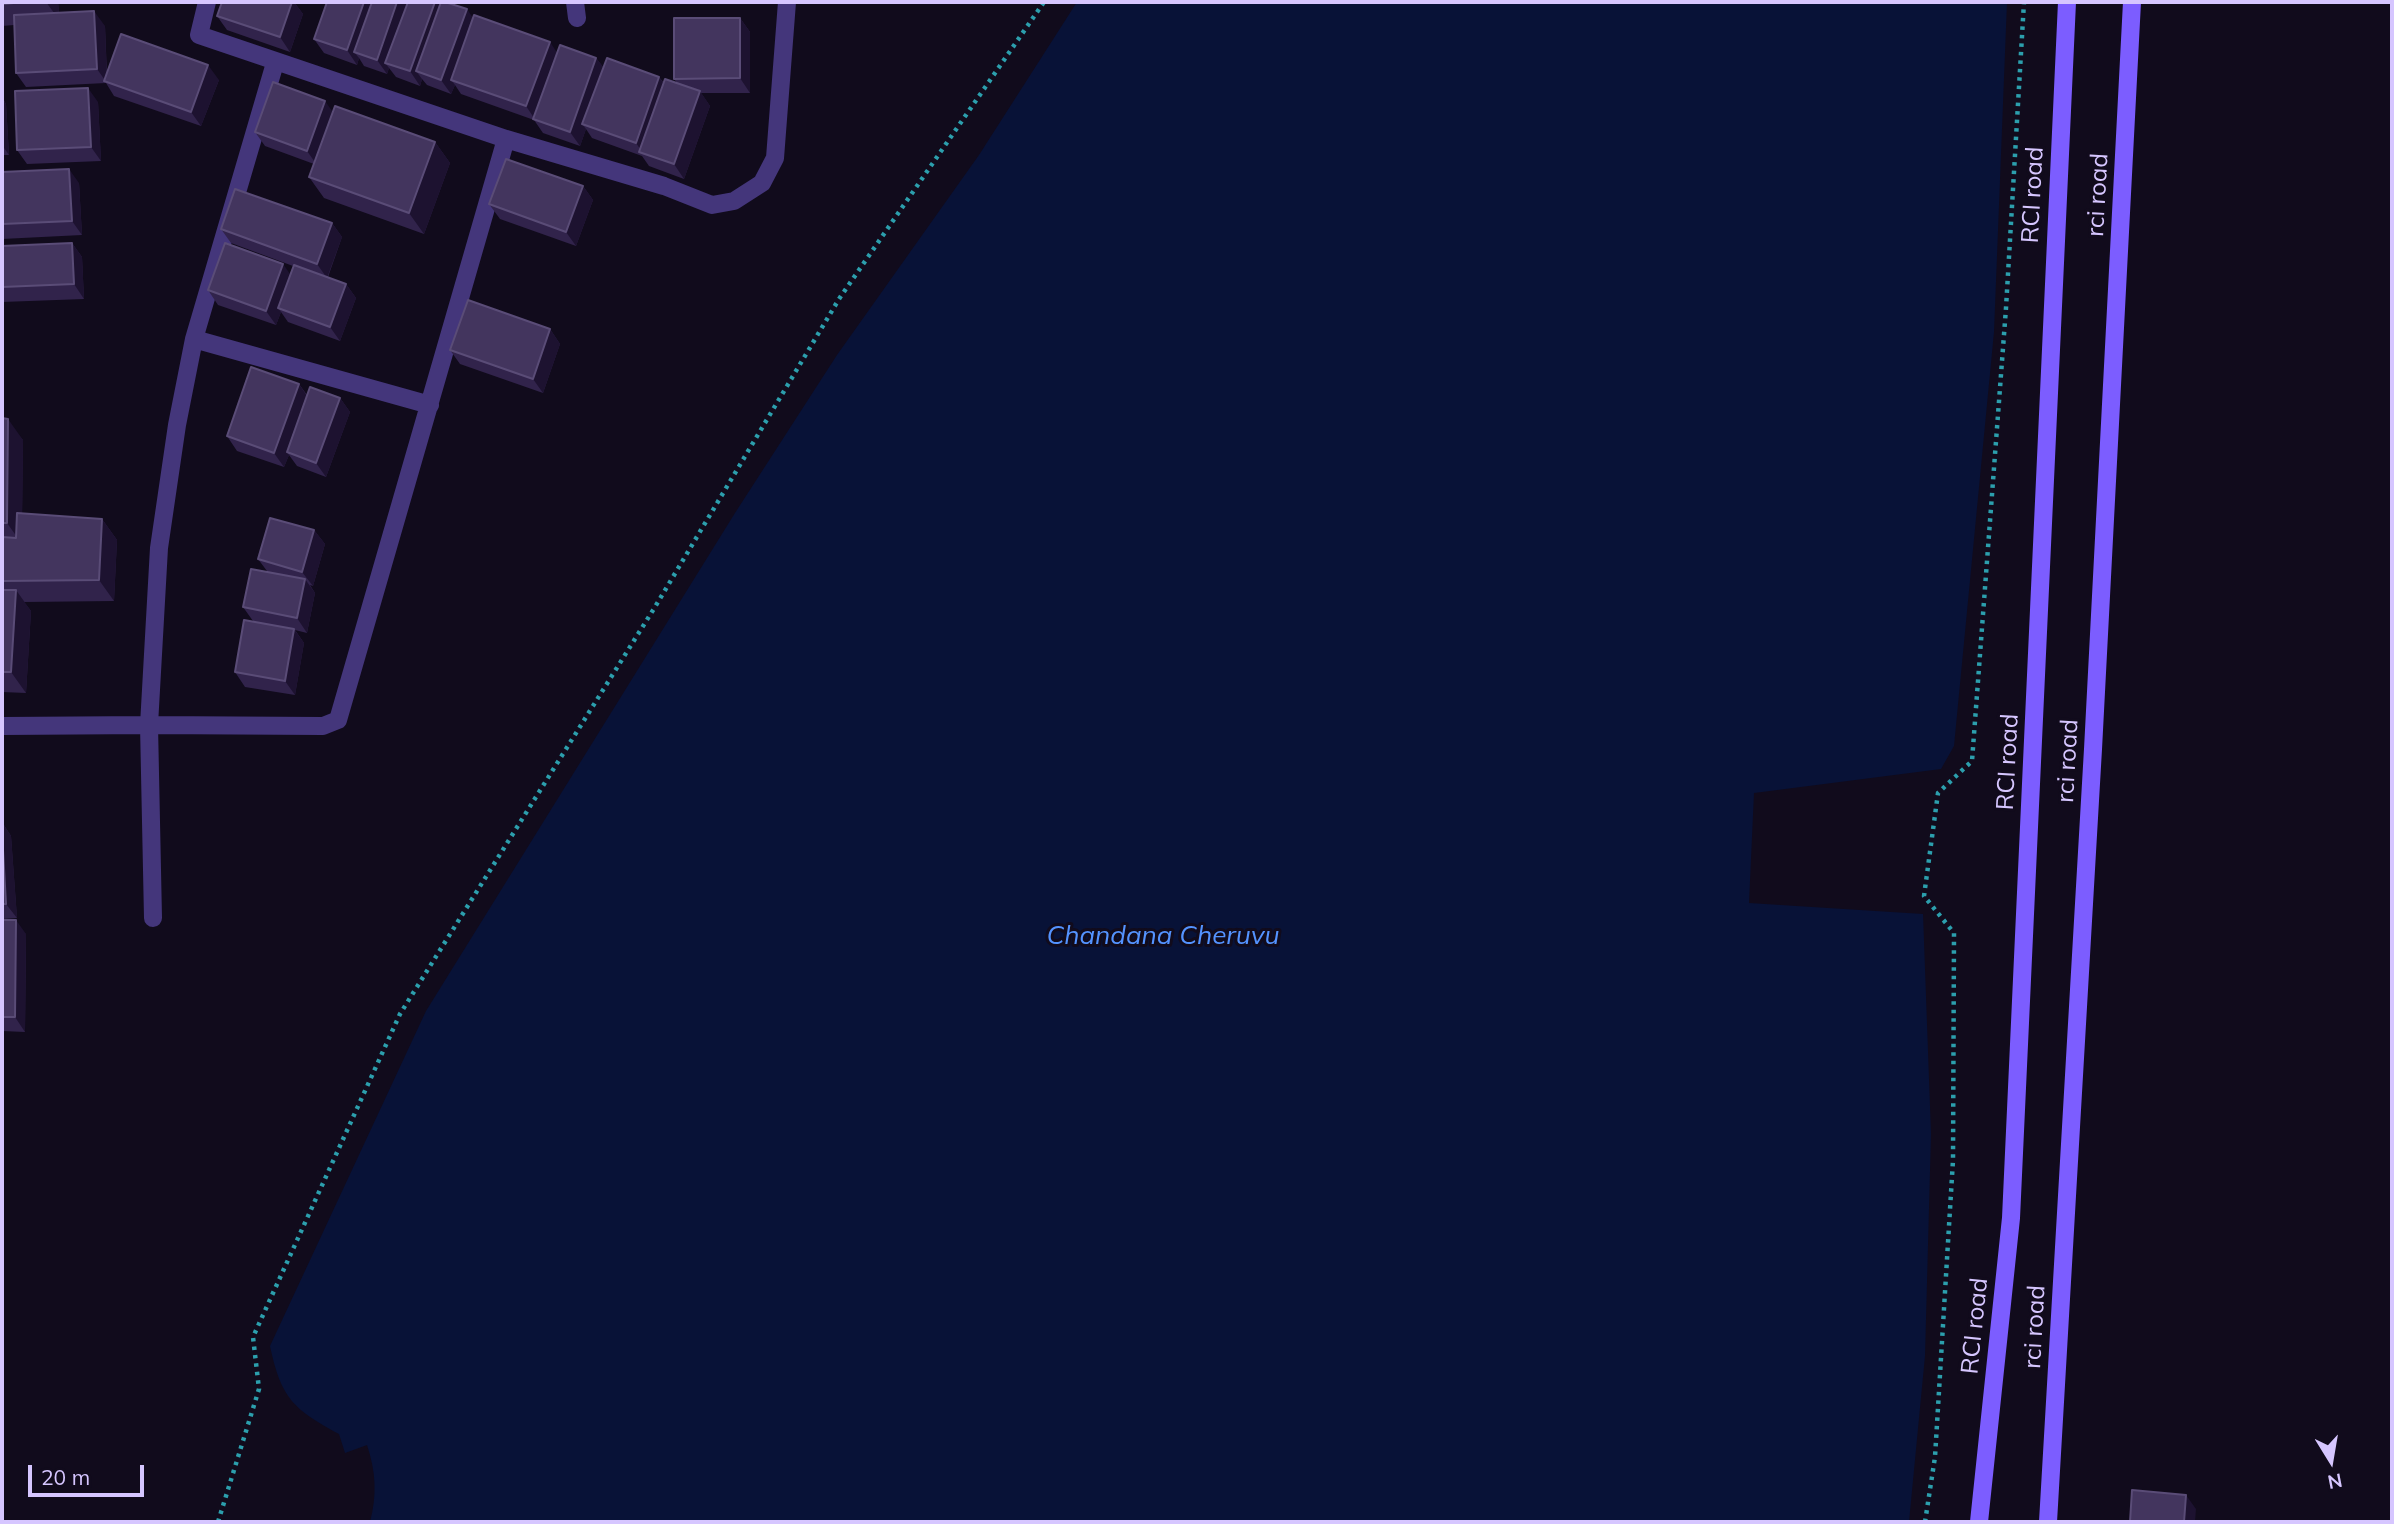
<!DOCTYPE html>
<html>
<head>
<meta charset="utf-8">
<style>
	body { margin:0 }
	#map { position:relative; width:2394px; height:1524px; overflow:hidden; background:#110b1c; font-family:Mulish,sans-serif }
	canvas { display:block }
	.frame { position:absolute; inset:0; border:4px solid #d6c6ff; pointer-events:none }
	.north { position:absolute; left:2296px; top:1426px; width:70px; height:70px; -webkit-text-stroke:5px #110b1c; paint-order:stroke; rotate:169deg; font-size:19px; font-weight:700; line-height:28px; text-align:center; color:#d6c6ff }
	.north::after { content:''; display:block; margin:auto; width:24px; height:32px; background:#d6c6ff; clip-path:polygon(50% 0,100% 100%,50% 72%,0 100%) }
	.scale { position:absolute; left:28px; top:1465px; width:116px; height:32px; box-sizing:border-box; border:4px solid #d6c6ff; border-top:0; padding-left:9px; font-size:21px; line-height:24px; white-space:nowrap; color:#d6c6ff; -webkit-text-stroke:5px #110b1c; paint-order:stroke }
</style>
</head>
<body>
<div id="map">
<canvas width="2394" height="1524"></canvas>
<div class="frame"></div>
<div class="north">N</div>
<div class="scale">20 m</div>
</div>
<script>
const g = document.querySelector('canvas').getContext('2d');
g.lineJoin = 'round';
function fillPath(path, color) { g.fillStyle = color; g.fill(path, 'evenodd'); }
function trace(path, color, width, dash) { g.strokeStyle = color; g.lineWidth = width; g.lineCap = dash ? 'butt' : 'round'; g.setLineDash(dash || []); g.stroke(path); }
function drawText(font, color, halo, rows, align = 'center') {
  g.font = font + ' Mulish,sans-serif'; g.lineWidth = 6; g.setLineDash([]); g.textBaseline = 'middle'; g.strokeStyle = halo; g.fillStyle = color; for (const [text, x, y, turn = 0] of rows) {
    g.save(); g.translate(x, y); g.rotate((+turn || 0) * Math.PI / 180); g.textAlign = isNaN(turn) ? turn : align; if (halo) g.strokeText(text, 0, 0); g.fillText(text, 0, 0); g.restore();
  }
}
fillPath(new Path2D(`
	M 1077,2 L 2007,2 L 1994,332 L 1954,746 L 1941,769 L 1754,793 L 1749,903 L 1923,914 L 1931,1134 L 1925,1356 L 1909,1522 L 370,1522 C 377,1495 376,1472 367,1445 L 345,1453 L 339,1434 C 293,1409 281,1398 270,1346 L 426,1011 L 735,513 L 837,355 L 979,155 Z`), '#081237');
trace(new Path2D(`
	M 218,1522 L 259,1389 L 253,1337 L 400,1014 L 655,607 L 839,299 L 1044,2
	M 1925,1522 L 1935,1457 L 1953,1160 L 1954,933 L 1924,896 L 1938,793 L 1972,761 L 2006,308 L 2024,2`), '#2c9fad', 4.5, [3.5, 5]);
trace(new Path2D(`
	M 207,2 L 199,35 L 506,139 L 664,186 L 712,205 L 734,201 L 762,183 L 775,158 L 787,2
	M 575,2 L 577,18
	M 275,63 L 194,339 L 177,425 L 159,548 L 149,725 L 323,726 L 338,720 L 506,139
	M 194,339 L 430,405
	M 2,726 L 149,725 L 153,918`), '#44367b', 18);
trace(new Path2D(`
	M 1979,1522 L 2011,1218 L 2067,2
	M 2048,1522 L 2093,749 L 2132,2`), '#7c5dff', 18);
fillPath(new Path2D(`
	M 2,2 L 58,2 L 59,13 L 105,26 L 107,75 L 219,80 L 201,126 L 114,96 L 106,83 L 26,87 L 16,73 L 14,25 L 2,26 Z
	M 222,2 L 294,2 L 303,14 L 290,52 L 227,30 L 217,16 Z
	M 327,2 L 462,2 L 449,3 L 473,18 L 557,53 L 596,58 L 603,67 L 659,77 L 664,83 L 677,83 L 674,79 L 740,18 L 750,32 L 750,93 L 701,93 L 710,106 L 684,179 L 649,166 L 642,156 L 592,138 L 586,129 L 580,146 L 543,133 L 534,120 L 461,94 L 455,85 L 451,94 L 427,85 L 422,79 L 420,86 L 396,77 L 389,68 L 387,74 L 364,66 L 359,58 L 357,65 L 324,53 L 314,39 Z
	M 2,97 L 6,104 L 9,155 L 2,155 Z
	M 98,102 L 101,161 L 27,164 L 17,150 Z
	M 333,112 L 435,142 L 450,163 L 424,234 L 324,198 L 309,177 L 314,164 L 265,146 L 255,132 Z
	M 2,172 L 79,183 L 82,235 L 2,239 Z
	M 583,186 L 593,200 L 576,246 L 500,219 L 489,204 Z
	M 332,223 L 342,237 L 328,277 L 346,284 L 356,298 L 340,341 L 288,322 L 281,312 L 276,325 L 218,305 L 208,290 L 290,274 L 293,266 L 231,243 L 221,229 Z
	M 72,243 L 82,257 L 84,299 L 2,302 L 2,246 Z
	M 550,329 L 560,344 L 543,393 L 460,364 L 450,350 Z
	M 299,384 L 307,395 L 340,398 L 350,412 L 326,477 L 297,466 L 289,455 L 284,467 L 237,451 L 227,436 Z
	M 2,418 L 23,440 L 22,513 L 102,519 L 117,540 L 114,601 L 24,602 L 31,611 L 26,693 L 2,692 Z
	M 314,530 L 325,544 L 313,586 L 310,585 L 315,593 L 307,633 L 295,630 L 304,643 L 295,695 L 245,687 L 235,672 L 253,621 L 243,607 L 267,571 L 258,559 Z
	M 2,822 L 11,836 L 17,918 L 2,919 Z
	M 2,920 L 26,934 L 25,1032 L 2,1031 Z`), '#31234b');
fillPath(new Path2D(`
	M 46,2 L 58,2 L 60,21 Z
	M 292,2 L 294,2 L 303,14 L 290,52 L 280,37 Z
	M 364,2 L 379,2 L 354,52 L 359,58 L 357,65 L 347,50 Z
	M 397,2 L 413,2 L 385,63 L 389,68 L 387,74 L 377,60 Z
	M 435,2 L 441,2 L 416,71 L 422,79 L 420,86 L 410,71 Z
	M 467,9 L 477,24 L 451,80 L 455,85 L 451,94 L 441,80 Z
	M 94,11 L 105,26 L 107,83 L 97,69 Z
	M 740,18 L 750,32 L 750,93 L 740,78 Z
	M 550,42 L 560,57 L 536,121 L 526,106 Z
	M 596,58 L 607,72 L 582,124 L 586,129 L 580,146 L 570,132 Z
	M 208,65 L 219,80 L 201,126 L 191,112 Z
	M 659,77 L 669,91 L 643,153 L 636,143 Z
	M 88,88 L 98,102 L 101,161 L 91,147 Z
	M 700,91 L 710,106 L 684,179 L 674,164 Z
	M 2,97 L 6,104 L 9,155 L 2,145 Z
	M 325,101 L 335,115 L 317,165 L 307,151 Z
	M 435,142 L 450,163 L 424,234 L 409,213 Z
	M 69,169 L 79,183 L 82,235 L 72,221 Z
	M 583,186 L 593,200 L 576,246 L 566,232 Z
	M 332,223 L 342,237 L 327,278 L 317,264 Z
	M 72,243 L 82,257 L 84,299 L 74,284 Z
	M 283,264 L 293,278 L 278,308 L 281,312 L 276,325 L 266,311 Z
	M 346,284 L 356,298 L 340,341 L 330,327 Z
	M 550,329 L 560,344 L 543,393 L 533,379 Z
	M 299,384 L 309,399 L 287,452 L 289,455 L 284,467 L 274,453 Z
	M 340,398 L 350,412 L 326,477 L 316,463 Z
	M 8,419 L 23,440 L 22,544 L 7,523 Z
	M 102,519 L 117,540 L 114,601 L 99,580 Z
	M 314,530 L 325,544 L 313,586 L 302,572 Z
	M 305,579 L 315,593 L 307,633 L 297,618 Z
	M 16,590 L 31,611 L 26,693 L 11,672 Z
	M 294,629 L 304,643 L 295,695 L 285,681 Z
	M 2,822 L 11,836 L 17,918 L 6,904 Z
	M 16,920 L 26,934 L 25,1032 L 15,1017 Z
	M 2186,1495 L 2196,1509 L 2195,1522 L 2184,1522 Z`), '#1d1230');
const building = new Path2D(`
	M 2,2 L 25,2 L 2,4 Z
	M 222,2 L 292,2 L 280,37 L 217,16 Z
	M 327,2 L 364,2 L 347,50 L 314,39 Z
	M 372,2 L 397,2 L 377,60 L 354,52 Z
	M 408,2 L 435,2 L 410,71 L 385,63 Z
	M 441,2 L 445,2 L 467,9 L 441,80 L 416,71 Z
	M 94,11 L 97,69 L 16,73 L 14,15 Z
	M 474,15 L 550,42 L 526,106 L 451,80 Z
	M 674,18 L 740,18 L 740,78 L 674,79 Z
	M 121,34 L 208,65 L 191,112 L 104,81 Z
	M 560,45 L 596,58 L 570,132 L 533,119 Z
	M 607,58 L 659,77 L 636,143 L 582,124 Z
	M 665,79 L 700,91 L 674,164 L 639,152 Z
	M 273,82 L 325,101 L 307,151 L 255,132 Z
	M 88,88 L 91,147 L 17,150 L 15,91 Z
	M 335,106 L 435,142 L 409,213 L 309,177 Z
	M 506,159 L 583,186 L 566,232 L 489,204 Z
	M 69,169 L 72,221 L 2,224 L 2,172 Z
	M 235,189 L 332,223 L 317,264 L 221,229 Z
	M 72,243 L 74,284 L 2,287 L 2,246 Z
	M 225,243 L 283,264 L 266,311 L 208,290 Z
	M 294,265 L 346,284 L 330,327 L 278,308 Z
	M 468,300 L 550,329 L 533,379 L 450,350 Z
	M 251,367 L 299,384 L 274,453 L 227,436 Z
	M 310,387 L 340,398 L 316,463 L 287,452 Z
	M 2,418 L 8,419 L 7,523 L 2,523 Z
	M 17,513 L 102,519 L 99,580 L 2,581 L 2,537 L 16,538 Z
	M 270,518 L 314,530 L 302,572 L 258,559 Z
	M 251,569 L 305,579 L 297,618 L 243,607 Z
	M 2,590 L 16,590 L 11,672 L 2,672 Z
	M 244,620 L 294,629 L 285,681 L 235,672 Z
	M 2,832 L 6,904 L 2,904 Z
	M 2,920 L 16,920 L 15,1017 L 2,1017 Z
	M 2132,1490 L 2186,1495 L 2184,1522 L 2130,1522 Z`);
fillPath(building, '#43355e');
trace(building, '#5a4c77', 2);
drawText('24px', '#d6c6ff', '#110b1c', [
	["RCI road",2033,195,-87],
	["rci road",2098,195,-87],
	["rci road",2068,761,-87],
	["RCI road",2008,762,-87],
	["RCI road",1975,1326,-84],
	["rci road",2035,1327,-87]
]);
drawText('italic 26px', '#5493ff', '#110b1c', [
	["Chandana Cheruvu",1163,936]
]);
</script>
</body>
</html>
